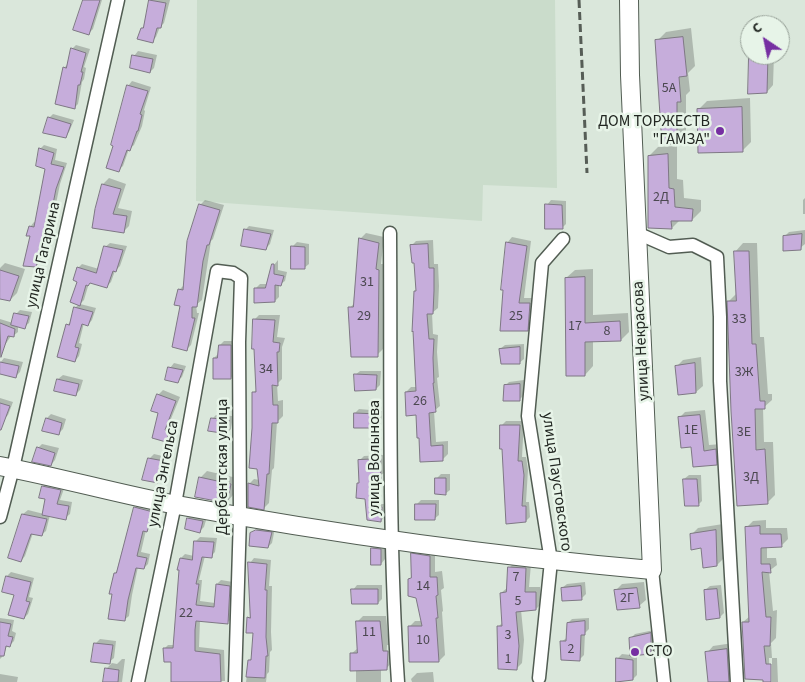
<!DOCTYPE html>
<html>
<head>
<meta charset="utf-8">
<style>
	body { margin:0 }
	#map { position:relative; width:805px; height:682px; overflow:hidden; background:#dae7db; font-family:"Source Sans 3",sans-serif }
	canvas { display:block }
	.north { position:absolute; left:740px; top:15px; width:50px; height:50px; box-sizing:border-box; background:#e7f4e8; border:1px solid #98a299; border-radius:50%; rotate:326deg; font-size:14px; font-weight:700; line-height:20px; text-align:center; color:#222722 }
	.north::after { content:''; display:block; margin:auto; width:18px; height:22px; background:#762fa2; clip-path:polygon(50% 0,100% 100%,50% 72%,0 100%) }
</style>
</head>
<body>
<div id="map">
<canvas width="805" height="682"></canvas>
<div class="north">С</div>
</div>
<script>
const g = document.querySelector('canvas').getContext('2d');
g.lineJoin = 'round';
function fillPath(path, color) { g.fillStyle = color; g.fill(path, 'evenodd'); }
function trace(path, color, width, dash) { g.strokeStyle = color; g.lineWidth = width; g.lineCap = dash ? 'butt' : 'round'; g.setLineDash(dash || []); g.stroke(path); }
function drawText(font, color, halo, rows, align = 'center') {
  g.font = font + ' "Source Sans 3",sans-serif'; g.lineWidth = 5; g.setLineDash([]); g.textBaseline = 'middle'; g.strokeStyle = halo; g.fillStyle = color; for (const [text, x, y, turn = 0] of rows) {
    g.save(); g.translate(x, y); g.rotate((+turn || 0) * Math.PI / 180); g.textAlign = isNaN(turn) ? turn : align; if (halo) g.strokeText(text, 0, 0); g.fillText(text, 0, 0); g.restore();
  }
}
fillPath(new Path2D(`
	M 197,0 L 555,0 L 557,188 L 483,185 L 482,221 L 196,201 Z`), '#cadccb');
fillPath(new Path2D(`
	M 84,0 L 102,0 L 93,29 L 89,33 Z
	M 150,0 L 170,0 L 164,23 L 160,27 L 156,37 L 152,41 L 142,28 L 145,25 Z
	M 691,28 L 695,66 L 688,73 L 690,91 L 686,95 L 686,133 L 677,142 L 657,41 L 666,32 Z
	M 76,45 L 90,49 L 84,67 L 86,68 L 84,79 L 82,82 L 78,104 L 74,108 L 64,68 L 68,64 L 72,49 Z
	M 138,51 L 157,55 L 154,68 L 150,72 L 134,56 Z
	M 750,53 L 750,55 L 774,55 L 773,85 L 767,92 L 749,92 Z
	M 132,81 L 151,87 L 144,110 L 145,111 L 142,126 L 134,145 L 129,149 L 123,166 L 118,170 L 115,145 L 128,86 Z
	M 750,98 L 751,142 L 742,151 L 698,110 L 707,101 Z
	M 53,114 L 74,120 L 69,132 L 65,136 L 49,118 Z
	M 44,145 L 57,149 L 55,160 L 67,163 L 60,184 L 49,239 L 46,242 L 40,262 L 36,266 L 30,227 L 34,222 L 36,223 L 47,168 L 40,149 Z
	M 677,146 L 677,179 L 683,180 L 684,198 L 701,200 L 701,211 L 692,220 L 680,220 L 672,228 L 649,156 L 658,147 Z
	M 109,178 L 126,184 L 118,208 L 132,211 L 129,226 L 123,232 L 96,209 L 103,184 Z
	M 805,198 L 805,214 L 803,214 L 803,200 Z
	M 205,200 L 224,205 L 213,239 L 211,241 L 202,300 L 196,305 L 197,313 L 199,313 L 191,345 L 186,350 L 179,290 L 185,284 L 200,205 Z
	M 551,200 L 566,201 L 566,224 L 562,228 L 547,205 Z
	M 249,226 L 274,230 L 270,244 L 266,248 L 245,230 Z
	M 805,230 L 805,244 L 800,248 L 785,236 L 789,232 Z
	M 366,233 L 384,237 L 381,264 L 384,264 L 383,349 L 377,355 L 350,308 L 355,302 L 360,239 Z
	M 512,237 L 531,241 L 524,298 L 535,298 L 533,325 L 527,330 L 501,330 L 507,243 Z
	M 433,240 L 434,264 L 438,264 L 439,286 L 438,308 L 432,313 L 433,334 L 438,335 L 437,352 L 439,377 L 437,378 L 440,406 L 434,411 L 436,442 L 448,441 L 448,454 L 443,459 L 421,460 L 417,413 L 406,392 L 411,387 L 417,387 L 415,291 L 417,290 L 415,262 L 411,246 L 416,241 Z
	M 297,242 L 309,244 L 309,264 L 304,268 L 293,246 Z
	M 110,243 L 127,246 L 120,266 L 115,271 L 111,282 L 107,286 L 91,282 L 89,283 L 84,300 L 80,304 L 96,308 L 92,320 L 88,325 L 84,323 L 79,343 L 82,344 L 79,356 L 75,361 L 67,325 L 71,322 L 75,308 L 79,304 L 78,268 L 82,264 L 99,269 L 105,247 Z
	M 743,243 L 757,243 L 760,337 L 764,337 L 768,394 L 772,394 L 772,400 L 763,408 L 764,442 L 773,442 L 775,495 L 767,503 L 738,504 L 729,301 L 737,293 L 735,252 Z
	M 278,260 L 278,270 L 287,272 L 285,281 L 279,285 L 279,297 L 275,301 L 256,288 L 260,284 L 268,284 L 274,265 Z
	M 5,263 L 25,269 L 17,293 L 10,300 L 0,297 L 0,268 Z
	M 593,269 L 593,315 L 628,313 L 629,332 L 621,340 L 593,340 L 593,366 L 585,375 L 566,278 L 575,270 Z
	M 20,310 L 32,312 L 29,323 L 24,327 L 18,326 L 18,332 L 13,336 L 11,336 L 5,345 L 0,343 L 0,319 L 13,323 L 16,314 Z
	M 259,315 L 280,315 L 277,337 L 285,338 L 282,347 L 282,379 L 277,384 L 278,401 L 283,400 L 283,416 L 277,422 L 274,468 L 272,470 L 269,503 L 264,508 L 249,484 L 254,479 L 260,480 L 253,428 L 254,392 L 257,389 L 254,320 Z
	M 224,341 L 235,341 L 235,373 L 231,378 L 214,358 L 218,354 L 220,345 Z
	M 524,344 L 524,359 L 519,363 L 500,349 L 505,345 Z
	M 701,357 L 703,386 L 696,392 L 676,367 L 683,360 Z
	M 4,358 L 23,362 L 20,372 L 16,376 L 0,373 L 0,363 Z
	M 174,363 L 186,366 L 182,377 L 177,381 L 170,368 Z
	M 360,371 L 381,371 L 380,385 L 376,389 L 355,375 Z
	M 63,375 L 83,380 L 80,390 L 75,395 L 58,379 Z
	M 524,380 L 523,396 L 519,400 L 505,386 L 509,382 Z
	M 163,390 L 180,397 L 168,426 L 172,428 L 169,437 L 165,441 L 158,395 Z
	M 0,398 L 13,402 L 8,415 L 4,419 L 0,418 Z
	M 359,409 L 382,411 L 381,423 L 377,427 L 355,413 Z
	M 705,410 L 709,445 L 721,444 L 722,458 L 716,464 L 692,445 L 680,417 L 685,412 Z
	M 51,414 L 66,419 L 63,429 L 58,434 L 47,418 Z
	M 216,415 L 233,416 L 231,429 L 227,433 L 212,419 Z
	M 506,421 L 524,421 L 522,457 L 526,457 L 528,470 L 526,502 L 529,502 L 530,517 L 526,521 L 508,523 L 502,425 Z
	M 42,444 L 59,448 L 55,460 L 51,465 L 38,448 Z
	M 154,454 L 167,457 L 162,478 L 157,482 L 143,479 L 150,458 Z
	M 383,455 L 384,473 L 378,477 L 380,504 L 386,504 L 385,516 L 381,521 L 358,484 L 360,482 L 360,460 L 364,456 Z
	M 207,471 L 237,478 L 233,495 L 227,502 L 200,478 Z
	M 441,474 L 450,474 L 450,490 L 445,494 L 436,479 Z
	M 689,475 L 701,475 L 702,501 L 698,505 L 684,479 Z
	M 47,482 L 65,486 L 60,500 L 72,502 L 70,514 L 65,518 L 50,515 L 46,531 L 41,535 L 33,533 L 25,556 L 21,561 L 10,558 L 23,514 L 28,510 L 44,514 L 47,498 L 41,497 L 43,486 Z
	M 421,500 L 439,500 L 439,515 L 434,519 L 416,505 Z
	M 139,503 L 157,508 L 151,527 L 146,530 L 141,552 L 150,554 L 148,564 L 144,568 L 138,567 L 132,595 L 129,616 L 124,620 L 115,573 L 118,570 L 135,508 Z
	M 192,514 L 207,517 L 204,527 L 200,531 L 186,528 L 188,518 Z
	M 766,520 L 766,528 L 787,528 L 788,539 L 781,546 L 767,546 L 767,558 L 776,558 L 777,565 L 769,571 L 773,611 L 777,610 L 776,638 L 771,643 L 772,658 L 777,658 L 778,682 L 772,682 L 772,658 L 769,658 L 770,682 L 764,682 L 743,622 L 750,616 L 746,528 L 753,521 Z
	M 723,524 L 724,558 L 717,565 L 691,535 L 698,528 Z
	M 261,526 L 275,528 L 272,543 L 268,547 L 251,534 Z
	M 200,537 L 217,538 L 215,552 L 211,556 L 205,556 L 199,580 L 202,580 L 200,601 L 215,603 L 217,584 L 221,580 L 233,582 L 232,618 L 228,622 L 200,620 L 199,647 L 224,650 L 225,681 L 172,682 L 172,661 L 164,649 L 168,645 L 174,645 L 181,558 L 185,554 L 194,556 L 196,541 Z
	M 376,544 L 385,545 L 385,559 L 381,564 L 372,548 Z
	M 418,548 L 435,550 L 435,572 L 442,571 L 444,588 L 441,590 L 443,611 L 442,612 L 445,655 L 439,661 L 409,627 L 415,621 L 422,621 L 417,597 L 410,579 L 412,576 L 412,554 Z
	M 254,558 L 271,560 L 269,586 L 272,586 L 271,632 L 272,650 L 270,652 L 269,672 L 267,674 L 266,682 L 246,682 L 249,660 L 253,657 L 254,632 L 249,618 L 251,615 L 250,563 Z
	M 514,563 L 531,564 L 529,587 L 540,587 L 541,604 L 536,609 L 521,610 L 524,640 L 522,663 L 517,668 L 498,627 L 503,622 L 501,593 L 507,588 L 509,568 Z
	M 11,572 L 34,578 L 29,597 L 33,598 L 28,614 L 24,618 L 7,576 Z
	M 585,582 L 586,594 L 582,598 L 562,588 L 567,584 Z
	M 644,582 L 646,600 L 639,606 L 615,591 L 622,584 Z
	M 357,585 L 382,585 L 382,599 L 378,603 L 353,590 Z
	M 721,585 L 724,613 L 720,617 L 705,590 L 710,586 Z
	M 363,616 L 386,616 L 389,645 L 387,645 L 386,664 L 388,664 L 389,646 L 394,645 L 392,662 L 386,669 L 381,669 L 381,682 L 356,682 L 356,669 L 351,654 L 358,648 L 357,622 Z
	M 0,618 L 14,620 L 12,631 L 16,633 L 14,641 L 10,645 L 7,645 L 4,655 L 0,659 Z
	M 589,618 L 589,629 L 585,633 L 584,655 L 580,659 L 561,642 L 568,637 L 568,623 L 572,619 Z
	M 654,630 L 655,648 L 651,653 L 637,654 L 637,675 L 633,679 L 617,659 L 622,654 L 631,655 L 631,638 L 635,634 Z
	M 100,639 L 116,641 L 114,658 L 109,662 L 95,644 Z
	M 733,643 L 736,682 L 709,682 L 707,653 L 713,646 Z
	M 122,659 L 125,659 L 122,682 L 105,682 L 106,669 L 112,663 L 117,664 Z
	M 433,672 L 434,682 L 412,682 L 411,679 L 417,673 Z
	M 0,674 L 18,677 L 17,682 L 0,682 Z`), '#0003');
const building = new Path2D(`
	M 83,0 L 100,0 L 89,35 L 73,30 Z
	M 149,0 L 166,3 L 161,28 L 157,28 L 153,43 L 137,39 L 141,28 L 143,28 Z
	M 683,37 L 687,76 L 679,77 L 681,102 L 677,102 L 677,143 L 662,145 L 655,40 Z
	M 71,48 L 86,53 L 81,72 L 83,72 L 80,85 L 78,85 L 75,109 L 55,104 L 63,67 L 66,68 Z
	M 132,55 L 153,59 L 150,73 L 130,68 Z
	M 749,55 L 768,55 L 767,93 L 748,94 Z
	M 127,85 L 148,91 L 140,114 L 142,115 L 138,131 L 137,131 L 130,151 L 127,150 L 119,172 L 106,168 L 113,146 L 111,145 Z
	M 742,107 L 743,152 L 698,153 L 697,109 Z
	M 48,117 L 71,124 L 66,138 L 43,133 Z
	M 39,148 L 54,153 L 51,164 L 64,167 L 56,189 L 45,244 L 43,244 L 36,267 L 23,266 L 30,236 L 26,236 L 29,226 L 34,227 L 45,169 L 36,166 Z
	M 668,154 L 669,188 L 674,189 L 675,207 L 693,209 L 692,221 L 671,221 L 672,229 L 648,228 L 648,156 Z
	M 102,184 L 121,189 L 113,214 L 127,216 L 124,233 L 92,228 L 95,209 Z
	M 199,204 L 220,210 L 209,245 L 207,245 L 203,261 L 197,307 L 192,307 L 192,318 L 195,318 L 187,351 L 172,347 L 180,306 L 174,305 L 178,289 L 183,290 L 187,241 Z
	M 545,204 L 562,205 L 563,229 L 545,229 Z
	M 244,229 L 271,234 L 266,250 L 241,246 Z
	M 802,234 L 801,250 L 783,251 L 783,236 Z
	M 359,238 L 379,243 L 376,269 L 379,270 L 378,357 L 351,357 L 348,307 L 353,307 Z
	M 506,242 L 527,246 L 519,303 L 530,303 L 528,331 L 500,331 L 503,290 L 501,290 Z
	M 428,244 L 429,268 L 434,268 L 434,291 L 433,314 L 427,314 L 429,339 L 434,339 L 433,358 L 434,383 L 433,383 L 436,412 L 429,413 L 431,446 L 443,445 L 443,461 L 420,462 L 419,438 L 417,438 L 416,415 L 406,416 L 405,392 L 416,391 L 413,331 L 412,332 L 414,291 L 416,291 L 414,263 L 412,263 L 410,245 Z
	M 104,246 L 123,250 L 116,272 L 113,271 L 107,288 L 90,283 L 88,286 L 86,285 L 80,306 L 70,302 L 77,282 L 73,280 L 77,267 L 96,273 Z
	M 291,246 L 305,247 L 305,269 L 291,269 Z
	M 734,251 L 749,251 L 752,344 L 756,344 L 760,401 L 765,401 L 765,409 L 755,409 L 756,450 L 765,449 L 768,504 L 737,506 L 731,411 L 727,301 L 736,301 Z
	M 272,264 L 274,264 L 274,274 L 284,276 L 281,286 L 275,285 L 275,302 L 254,303 L 254,288 L 265,288 Z
	M 0,270 L 19,276 L 10,301 L 0,299 Z
	M 585,277 L 585,323 L 620,321 L 621,341 L 585,342 L 585,376 L 566,376 L 565,278 Z
	M 74,307 L 93,312 L 88,326 L 82,324 L 75,347 L 79,348 L 75,362 L 57,357 L 66,324 L 69,325 Z
	M 14,313 L 29,316 L 25,329 L 11,325 Z
	M 253,319 L 275,320 L 273,342 L 280,343 L 279,352 L 277,352 L 278,386 L 272,385 L 273,405 L 278,405 L 278,423 L 272,423 L 269,474 L 267,474 L 264,510 L 248,507 L 248,483 L 259,486 L 257,469 L 249,468 L 252,428 L 252,392 L 256,392 L 254,349 L 252,349 Z
	M 0,323 L 15,329 L 14,337 L 8,336 L 1,357 Z
	M 219,345 L 231,345 L 231,379 L 213,379 L 213,358 L 217,358 Z
	M 520,347 L 520,364 L 501,364 L 499,349 Z
	M 0,362 L 19,366 L 16,378 L 0,374 Z
	M 695,363 L 696,393 L 678,395 L 675,366 Z
	M 168,367 L 183,370 L 178,383 L 165,380 Z
	M 354,374 L 377,375 L 376,390 L 355,391 Z
	M 57,379 L 79,384 L 76,396 L 54,391 Z
	M 520,384 L 520,401 L 503,401 L 504,385 Z
	M 157,394 L 176,401 L 165,430 L 169,432 L 166,442 L 152,438 L 158,413 L 151,411 Z
	M 0,403 L 10,406 L 1,430 L 0,430 Z
	M 354,413 L 378,414 L 377,428 L 354,428 Z
	M 700,415 L 704,451 L 716,449 L 717,465 L 693,467 L 691,447 L 681,448 L 678,417 Z
	M 46,418 L 62,423 L 59,435 L 42,431 Z
	M 211,418 L 229,420 L 228,434 L 208,431 Z
	M 500,425 L 520,425 L 518,461 L 522,461 L 524,475 L 522,506 L 526,506 L 526,522 L 506,524 L 502,449 L 500,449 Z
	M 37,447 L 55,453 L 51,466 L 32,462 Z
	M 148,458 L 164,461 L 158,483 L 142,480 Z
	M 380,459 L 381,479 L 374,478 L 376,508 L 382,507 L 381,522 L 367,520 L 365,499 L 356,498 L 357,483 L 359,483 L 358,460 Z
	M 199,477 L 231,484 L 227,503 L 195,497 Z
	M 435,478 L 446,478 L 446,495 L 435,494 Z
	M 683,479 L 697,479 L 699,506 L 685,506 Z
	M 42,486 L 61,490 L 57,504 L 69,506 L 66,520 L 42,515 L 45,499 L 39,498 Z
	M 415,504 L 436,504 L 435,520 L 415,520 Z
	M 134,507 L 153,512 L 147,532 L 143,531 L 137,556 L 147,558 L 144,569 L 136,568 L 128,600 L 125,621 L 108,619 L 112,594 L 109,594 L 114,573 L 116,573 Z
	M 22,514 L 47,519 L 42,536 L 31,534 L 21,562 L 8,558 Z
	M 187,518 L 203,521 L 200,533 L 185,529 Z
	M 760,526 L 760,534 L 781,534 L 782,547 L 761,548 L 761,564 L 770,564 L 771,573 L 762,572 L 766,617 L 771,617 L 770,646 L 764,646 L 766,664 L 771,664 L 771,682 L 763,682 L 763,680 L 745,679 L 742,622 L 749,622 L 745,527 Z
	M 256,530 L 272,532 L 268,548 L 249,546 L 250,533 Z
	M 716,530 L 717,566 L 703,568 L 701,548 L 691,550 L 690,534 Z
	M 194,541 L 214,542 L 212,558 L 202,557 L 196,584 L 199,584 L 196,605 L 214,607 L 216,584 L 230,586 L 228,624 L 196,621 L 195,630 L 195,651 L 220,654 L 221,682 L 171,682 L 171,662 L 164,662 L 163,648 L 173,648 L 179,570 L 177,570 L 180,558 L 192,560 Z
	M 371,548 L 381,549 L 381,565 L 371,565 Z
	M 411,553 L 430,556 L 430,577 L 437,577 L 438,595 L 436,596 L 438,618 L 436,618 L 439,662 L 409,662 L 408,626 L 422,626 L 416,598 L 408,596 L 408,579 L 411,578 Z
	M 248,562 L 267,564 L 265,590 L 267,590 L 266,637 L 268,656 L 266,656 L 265,678 L 246,677 L 248,660 L 251,660 L 253,633 L 246,633 L 247,617 L 250,618 Z
	M 508,567 L 526,568 L 525,592 L 536,592 L 536,610 L 516,612 L 519,646 L 517,670 L 498,669 L 497,626 L 502,626 L 500,593 L 506,592 Z
	M 6,576 L 31,582 L 26,601 L 30,602 L 24,619 L 8,615 L 14,595 L 2,592 Z
	M 581,586 L 582,600 L 562,601 L 561,588 Z
	M 637,588 L 640,608 L 617,610 L 614,590 Z
	M 351,589 L 378,589 L 378,604 L 352,604 Z
	M 717,589 L 720,618 L 706,620 L 704,590 Z
	M 356,621 L 380,621 L 383,651 L 388,651 L 387,670 L 350,671 L 350,653 L 357,653 Z
	M 585,621 L 585,635 L 581,635 L 580,661 L 561,660 L 560,641 L 566,641 L 567,623 Z
	M 0,622 L 11,624 L 8,636 L 13,637 L 10,647 L 6,646 L 4,656 L 0,656 Z
	M 651,633 L 651,654 L 630,656 L 629,638 Z
	M 94,643 L 113,645 L 110,664 L 91,662 Z
	M 727,649 L 729,682 L 708,682 L 705,652 Z
	M 616,658 L 633,660 L 633,680 L 616,682 Z
	M 105,668 L 119,670 L 118,682 L 103,682 Z`);
fillPath(building, '#c6addb');
trace(building, '#7e7784', 1);
const street = new Path2D(`
	M 390,233 C 391,383 388,533 398,682
	M 637,233 L 669,247 L 693,245 L 717,257 L 720,317 L 720,381 L 737,682
	M 0,517 L 13,468 L 118,0
	M 652,570 L 664,682
	M 539,678 L 551,561 L 528,416 L 542,263 L 563,239
	M 138,682 L 175,504 L 217,271 L 233,273 L 241,278 L 239,342 L 240,516 L 235,682`);
const secondary = new Path2D(`
	M 0,466 C 59,477 118,494 177,505 C 334,534 493,556 652,570 L 630,75 L 629,0`);
trace(street, '#525d53', 15);
trace(secondary, '#525d53', 20);
trace(street, '#fff', 12);
trace(secondary, '#fff', 18);
trace(new Path2D(`
	M 579,0 L 587,173`), '#565d56', 3, [8, 4]);
for (const [x, y, r, color] of [
	[720,131,5,"#762fa2"],
	[635,652,5,"#762fa2"]
]) { const dot = new Path2D(); dot.arc(x, y, r, 0, 2 * Math.PI); g.fillStyle = color; g.fill(dot); trace(dot, '#e7f4e8', 2); }
drawText('14px', '#4b4850', null, [
	["5А",669,89],
	["2Д",661,198],
	["31",367,283],
	["29",364,317],
	["25",516,317],
	["3З",739,320],
	["17",575,327],
	["8",607,332],
	["34",266,370],
	["3Ж",744,373],
	["26",420,402],
	["1Е",691,431],
	["3Е",744,433],
	["3Д",751,478],
	["7",516,578],
	["14",423,587],
	["2Г",627,599],
	["5",518,602],
	["22",186,614],
	["11",369,633],
	["3",508,636],
	["10",423,641],
	["2",571,650],
	["1",508,660]
]);
drawText('16px', '#222722', '#e7f4e8', [
	["ДОМ ТОРЖЕСТВ",710,122],
	["\"ГАМЗА\"",710,140],
	["СТО",645,652,"left"]
], 'right');
drawText('16px', '#222722', '#e7f4e8', [
	["улица Гагарина",44,255,-77],
	["улица Некрасова",642,341,-93],
	["улица Волынова",375,458,-90],
	["Дербентская улица",223,467,-90],
	["улица Энгельса",164,474,-79],
	["улица Паустовского",556,482,82]
]);
</script>
</body>
</html>
